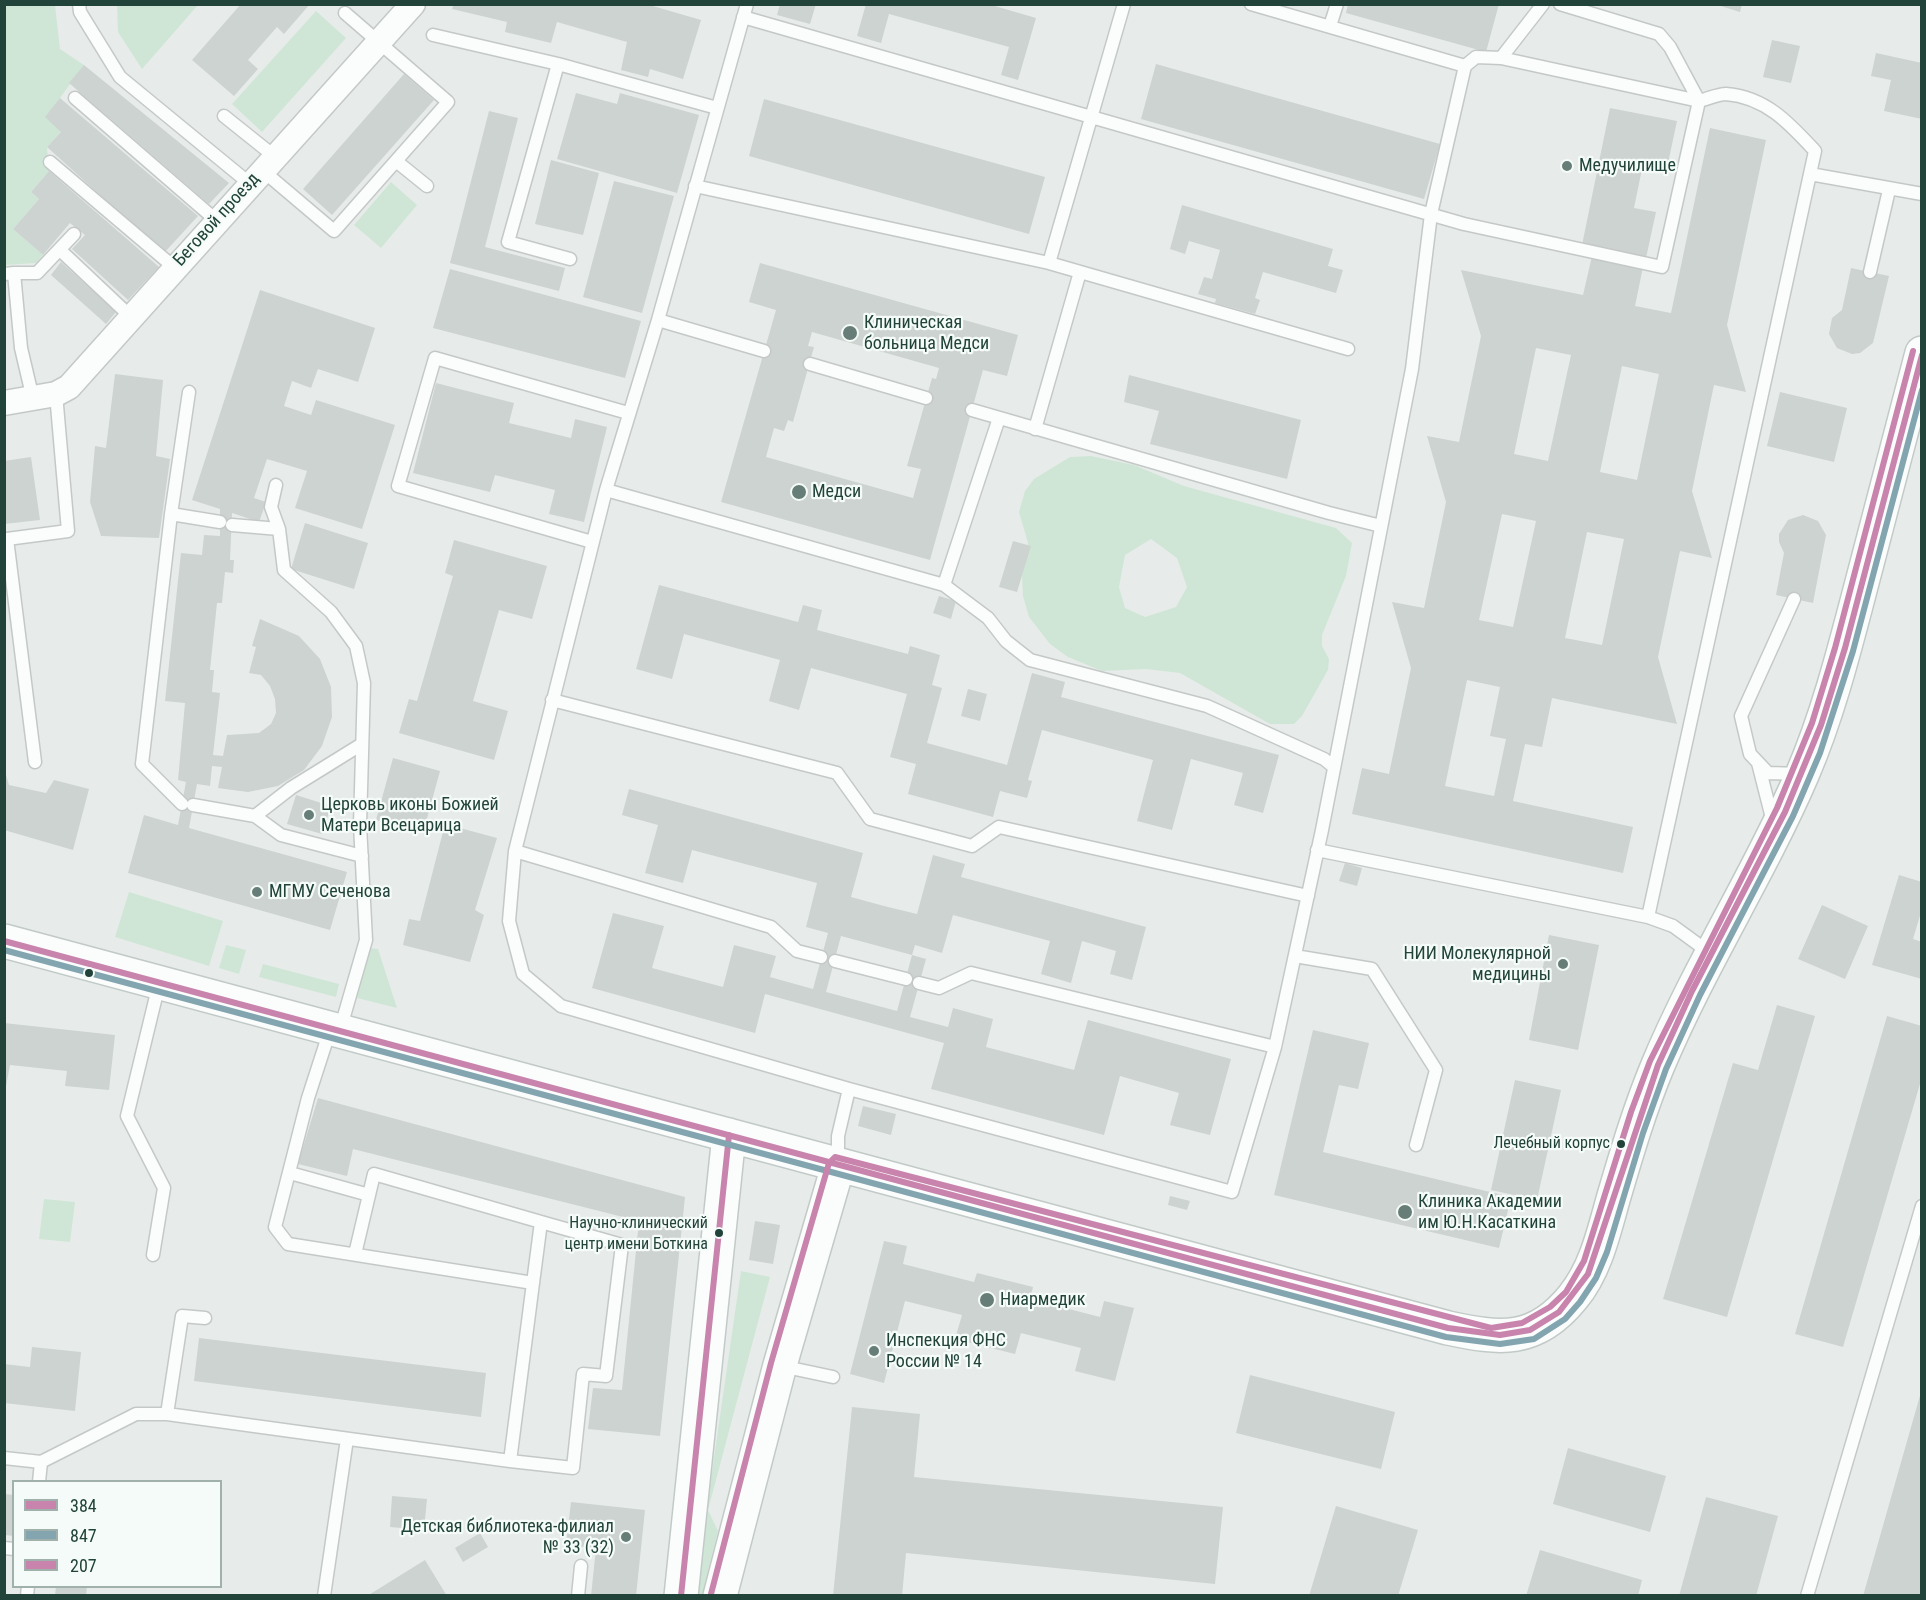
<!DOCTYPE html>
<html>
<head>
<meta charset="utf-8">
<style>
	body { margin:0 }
	#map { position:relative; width:1926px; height:1600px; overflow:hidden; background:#e7ecea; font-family:"Roboto Condensed",sans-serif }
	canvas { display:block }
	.frame { position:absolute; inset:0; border:6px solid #214339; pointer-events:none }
	.legend { position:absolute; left:12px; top:1480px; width:210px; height:108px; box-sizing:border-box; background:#f5fbf8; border:2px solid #a0b1ac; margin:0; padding:8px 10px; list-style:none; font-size:18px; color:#214339 }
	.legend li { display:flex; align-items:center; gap:12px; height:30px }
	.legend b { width:30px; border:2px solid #a0b1ac }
</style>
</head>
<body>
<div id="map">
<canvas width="1926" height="1600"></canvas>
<div class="frame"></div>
<ul class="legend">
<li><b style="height:8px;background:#c884ac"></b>384</li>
<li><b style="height:8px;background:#82a5b0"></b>847</li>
<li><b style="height:8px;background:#c884ac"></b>207</li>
</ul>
</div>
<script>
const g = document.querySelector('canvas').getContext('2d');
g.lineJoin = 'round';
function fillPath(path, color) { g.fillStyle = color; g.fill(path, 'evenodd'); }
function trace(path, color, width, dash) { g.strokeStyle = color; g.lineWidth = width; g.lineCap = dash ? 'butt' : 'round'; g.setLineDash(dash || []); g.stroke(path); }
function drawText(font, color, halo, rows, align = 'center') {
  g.font = font + ' "Roboto Condensed",sans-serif'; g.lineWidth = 4.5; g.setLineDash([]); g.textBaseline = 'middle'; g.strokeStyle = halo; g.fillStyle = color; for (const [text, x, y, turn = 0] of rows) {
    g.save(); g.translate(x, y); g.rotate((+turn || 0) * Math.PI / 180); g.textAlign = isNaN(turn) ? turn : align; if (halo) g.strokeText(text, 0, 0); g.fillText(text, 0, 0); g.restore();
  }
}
fillPath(new Path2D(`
	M 4,5 L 55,5 L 60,49 L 84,65 L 60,98 L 61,132 L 47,147 L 49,171 L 31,192 L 39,199 L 13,229 L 43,255 L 36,263 L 5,265 Z
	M 117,5 L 117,4 L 198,5 L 142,69 L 118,32 Z
	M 316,11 L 346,38 L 262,132 L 232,104 Z
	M 391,182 L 417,205 L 381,248 L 354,225 Z
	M 1091,456 L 1134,465 L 1184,486 L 1336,528 L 1352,543 L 1346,576 L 1322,635 L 1322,646 L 1329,659 L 1328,670 L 1302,716 L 1294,724 L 1270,724 L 1180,673 L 1146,669 L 1102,671 L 1068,657 L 1050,644 L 1029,617 L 1023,596 L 1022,575 L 1028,543 L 1019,512 L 1025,491 L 1034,479 L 1070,457 ZM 1151,539 L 1177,558 L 1187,587 L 1176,607 L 1145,617 L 1125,608 L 1119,587 L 1125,555 Z
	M 129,892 L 223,921 L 209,966 L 115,937 Z
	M 226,945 L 246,950 L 239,974 L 219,968 Z
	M 368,948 L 378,949 L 397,1008 L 357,998 Z
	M 263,964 L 339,984 L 336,997 L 259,977 Z
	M 44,1199 L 75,1202 L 70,1242 L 39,1239 Z
	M 741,1271 L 770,1277 L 708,1510 L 718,1531 L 702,1595 L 694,1596 Z`), '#cfe6d6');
fillPath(new Path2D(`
	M 241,4 L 310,4 L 284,34 L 277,27 L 248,60 L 258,69 L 234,96 L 192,60 Z
	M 454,4 L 646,4 L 701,20 L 683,79 L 650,69 L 648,77 L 621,70 L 627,42 L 557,22 L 551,43 L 505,32 L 507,22 L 452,9 Z
	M 780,4 L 816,4 L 810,24 L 777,15 Z
	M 866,4 L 988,4 L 1036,18 L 1018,80 L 1001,75 L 1009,47 L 889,14 L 881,43 L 857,36 Z
	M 1348,4 L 1499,4 L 1486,52 L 1346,13 Z
	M 1714,4 L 1742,4 L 1740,12 Z
	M 1772,40 L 1800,46 L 1791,83 L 1763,77 Z
	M 1876,53 L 1922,63 L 1922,119 L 1884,111 L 1891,80 L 1871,76 Z
	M 1156,64 L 1440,144 L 1424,199 L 1141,119 Z
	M 84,65 L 229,183 L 209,204 L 69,83 Z
	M 404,74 L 434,100 L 332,215 L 303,189 Z
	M 576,93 L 617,104 L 620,93 L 699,115 L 677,193 L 557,159 Z
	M 60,98 L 198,216 L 164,253 L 47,147 L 61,132 L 45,117 Z
	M 764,99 L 1045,177 L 1029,234 L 749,156 Z
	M 1610,108 L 1677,121 L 1667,168 L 1643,164 L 1634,208 L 1656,212 L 1646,258 L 1582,245 Z
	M 489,111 L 518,118 L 485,247 L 565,268 L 559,291 L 450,263 Z
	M 1710,128 L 1766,140 L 1727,325 L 1746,392 L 1714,385 L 1692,491 L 1712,558 L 1680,551 L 1658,657 L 1677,724 L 1552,698 L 1542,747 L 1525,744 L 1513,801 L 1633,827 L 1623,873 L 1352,814 L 1362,768 L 1389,774 L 1411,668 L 1392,602 L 1424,608 L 1446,502 L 1427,436 L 1459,442 L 1481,336 L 1461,270 L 1583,295 L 1592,256 L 1643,267 L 1635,306 L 1671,313 ZM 1536,348 L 1571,355 L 1548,461 L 1514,454 ZM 1622,366 L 1659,374 L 1637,480 L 1600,472 ZM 1502,514 L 1536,521 L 1513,627 L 1479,620 ZM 1587,532 L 1624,539 L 1602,645 L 1565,638 ZM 1467,680 L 1500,687 L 1490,736 L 1506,739 L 1494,796 L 1445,786 Z
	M 551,160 L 599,173 L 583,235 L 535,224 Z
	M 49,171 L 159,267 L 128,300 L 72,249 L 85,235 L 70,223 L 43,255 L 13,229 L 39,199 L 31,192 Z
	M 614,181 L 674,196 L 642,313 L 583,297 Z
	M 1182,205 L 1333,249 L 1328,266 L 1343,270 L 1336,293 L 1263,272 L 1255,298 L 1260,300 L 1255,314 L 1215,303 L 1216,299 L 1198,294 L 1204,277 L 1212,279 L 1220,250 L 1189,241 L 1185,254 L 1170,249 Z
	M 61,262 L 116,312 L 106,324 L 51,275 Z
	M 760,263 L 1018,335 L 1007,376 L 983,370 L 930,560 L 721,502 L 776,310 L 749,302 ZM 812,332 L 939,368 L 936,379 L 932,378 L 907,466 L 921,469 L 913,498 L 766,457 L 774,428 L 784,431 L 788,420 L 793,422 L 814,347 L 808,346 Z
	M 1851,268 L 1889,276 L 1873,343 L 1860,353 L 1852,354 L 1837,348 L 1829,334 L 1832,318 L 1842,310 Z
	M 450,269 L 641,321 L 625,378 L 433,328 Z
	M 260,290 L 375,328 L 358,382 L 318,369 L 311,388 L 292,381 L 284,406 L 311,415 L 316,400 L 395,425 L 362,529 L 295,508 L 307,471 L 267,459 L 254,498 L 266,502 L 259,522 L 232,513 L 230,560 L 234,560 L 233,573 L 225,572 L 222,603 L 217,603 L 210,670 L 214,670 L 212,692 L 220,693 L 213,755 L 223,756 L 227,735 L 259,733 L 271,724 L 276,713 L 275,699 L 270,686 L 261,675 L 249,673 L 256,647 L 252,646 L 260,619 L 299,636 L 320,659 L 331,687 L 332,717 L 322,746 L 304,770 L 278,786 L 248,792 L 218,788 L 222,767 L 212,766 L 210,786 L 197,784 L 189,828 L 347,872 L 330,930 L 128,873 L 144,815 L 178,825 L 186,782 L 178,780 L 185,703 L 165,701 L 181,553 L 202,555 L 204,535 L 220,536 L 220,509 L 192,500 Z
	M 115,374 L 163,380 L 156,456 L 170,459 L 159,538 L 101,536 L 90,502 L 95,446 L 106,448 Z
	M 1129,375 L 1301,420 L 1287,479 L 1150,444 L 1159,411 L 1124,402 Z
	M 436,383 L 514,403 L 509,423 L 571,438 L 575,419 L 607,427 L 584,522 L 549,514 L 555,490 L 495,475 L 490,492 L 413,473 Z
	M 1780,392 L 1847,408 L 1834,462 L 1767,446 Z
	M 31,457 L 40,520 L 4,524 L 4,461 Z
	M 1803,515 L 1818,521 L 1826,535 L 1813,603 L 1776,595 L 1784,553 L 1779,542 L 1779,534 L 1788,520 Z
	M 305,523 L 368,543 L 354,589 L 291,569 Z
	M 454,540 L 547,566 L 532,619 L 499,610 L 473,701 L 508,711 L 494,760 L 399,733 L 409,699 L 417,701 L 453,576 L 445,573 Z
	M 1013,541 L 1031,546 L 1017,592 L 999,587 Z
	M 659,585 L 798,622 L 803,605 L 822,610 L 817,630 L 908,654 L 910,646 L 940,655 L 932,685 L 942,688 L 927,743 L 1007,765 L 1032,673 L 1065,682 L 1061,697 L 1279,755 L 1263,813 L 1234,805 L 1243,773 L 1191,759 L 1172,830 L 1137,821 L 1153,760 L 1042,730 L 1028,780 L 1032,781 L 1027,798 L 1000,791 L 993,817 L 908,794 L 916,764 L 890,757 L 907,694 L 811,668 L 799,710 L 769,701 L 780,660 L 684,634 L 672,679 L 636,669 Z
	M 939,596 L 956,601 L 951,619 L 933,613 Z
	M 968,689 L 987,694 L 980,721 L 961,716 Z
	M 393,758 L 440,771 L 423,833 L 376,820 Z
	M 4,768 L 9,785 L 46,793 L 54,780 L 89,789 L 73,850 L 4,830 Z
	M 629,789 L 863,853 L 851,897 L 884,906 L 917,914 L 933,855 L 965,864 L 961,877 L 1146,927 L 1132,980 L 1110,974 L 1116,951 L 1082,941 L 1071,983 L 1041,974 L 1050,941 L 953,915 L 942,953 L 915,945 L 912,955 L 841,936 L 826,992 L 897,1011 L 912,955 L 926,959 L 910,1017 L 948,1027 L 953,1008 L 993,1019 L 986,1047 L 1074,1070 L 1088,1020 L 1231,1059 L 1210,1135 L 1170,1125 L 1179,1093 L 1120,1076 L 1104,1135 L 931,1089 L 944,1043 L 765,994 L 755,1033 L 592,988 L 613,913 L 664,926 L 652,968 L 723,987 L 734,945 L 776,956 L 770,977 L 813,989 L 828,933 L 806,927 L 817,883 L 692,850 L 683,883 L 645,873 L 658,825 L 622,815 Z
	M 296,795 L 331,806 L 322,834 L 287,824 Z
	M 445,824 L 497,838 L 475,910 L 484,915 L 470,962 L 403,945 L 409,919 L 420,921 Z
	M 1345,863 L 1362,868 L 1357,886 L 1339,881 Z
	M 1899,875 L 1922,882 L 1922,909 L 1913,939 L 1922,942 L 1922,979 L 1872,965 Z
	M 1822,905 L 1868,926 L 1845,979 L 1798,959 Z
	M 1549,935 L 1599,945 L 1578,1050 L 1529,1040 Z
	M 1777,1005 L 1815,1016 L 1727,1317 L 1663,1299 L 1733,1063 L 1758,1070 Z
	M 1887,1016 L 1922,1026 L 1922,1077 L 1843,1347 L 1795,1334 Z
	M 4,1023 L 115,1035 L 109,1090 L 65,1086 L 67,1071 L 10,1065 L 4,1097 Z
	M 1313,1030 L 1369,1043 L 1358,1089 L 1339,1085 L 1323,1152 L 1511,1197 L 1499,1248 L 1274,1195 Z
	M 1515,1080 L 1561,1090 L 1537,1200 L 1491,1190 Z
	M 318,1098 L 685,1197 L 660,1436 L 588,1429 L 593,1388 L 622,1390 L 639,1221 L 353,1149 L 347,1176 L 298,1164 Z
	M 863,1106 L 896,1114 L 891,1135 L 858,1126 Z
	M 1170,1196 L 1190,1201 L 1187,1210 L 1168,1205 Z
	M 755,1221 L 780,1225 L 773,1264 L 749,1260 Z
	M 884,1241 L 907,1246 L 903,1264 L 974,1282 L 977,1273 L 1033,1287 L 1030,1299 L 1100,1317 L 1104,1301 L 1134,1308 L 1115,1381 L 1075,1371 L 1081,1348 L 1021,1333 L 1015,1354 L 955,1339 L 962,1315 L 905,1301 L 884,1383 L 850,1374 Z
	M 199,1338 L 486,1373 L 481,1417 L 194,1381 Z
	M 32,1347 L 81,1352 L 75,1411 L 4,1403 L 4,1364 L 30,1367 Z
	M 1250,1375 L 1395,1412 L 1381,1469 L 1236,1433 Z
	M 1921,1392 L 1922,1596 L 1863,1596 Z
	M 852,1407 L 920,1414 L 914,1477 L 1223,1507 L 1215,1584 L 906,1553 L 902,1596 L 833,1596 Z
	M 1568,1448 L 1666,1476 L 1650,1532 L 1553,1504 Z
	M 5,1494 L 14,1495 L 14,1536 L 5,1535 Z
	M 392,1496 L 427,1499 L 424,1530 L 390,1527 Z
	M 1706,1497 L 1778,1516 L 1756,1596 L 1679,1596 Z
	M 571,1502 L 645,1510 L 636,1596 L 591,1596 L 596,1548 L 566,1545 Z
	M 1336,1506 L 1418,1530 L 1398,1596 L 1309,1596 Z
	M 480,1533 L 488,1547 L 463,1562 L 455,1548 Z
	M 1540,1550 L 1642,1580 L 1638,1596 L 1526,1596 Z
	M 425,1560 L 447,1596 L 367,1596 Z
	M 56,1586 L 87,1586 L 86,1596 L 55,1596 Z`), '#cdd3d1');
const lane = new Path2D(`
	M 79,4 L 80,12 L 120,77 L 249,183
	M 747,4 L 658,320 L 606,490 L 515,851 L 509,921 L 523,974 L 561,1006 L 849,1089
	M 1251,4 L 1465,66
	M 743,17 L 1464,224 L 1662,267 L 1699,101 L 1670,47 L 1659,34 L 1560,4
	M 1330,26 L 1337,4
	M 433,35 L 558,64
	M 1501,58 L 1543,4
	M 75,98 L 217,221
	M 224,116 L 274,156
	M 396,161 L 427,186
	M 50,162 L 175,268
	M 262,170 L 334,231 L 448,102 L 345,13
	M 1810,174 L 1922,194
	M 695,186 L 1049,263 L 1348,349
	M 60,250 L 130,316
	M 570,259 L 508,242 L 558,64 L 717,108
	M 1049,263 L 1124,4
	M 1870,272 L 1889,190
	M 14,273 L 37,273 L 74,234
	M 4,274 L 14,273 L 21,348 L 33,399
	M 658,320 L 764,351
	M 810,364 L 926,398
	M 972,410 L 1329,513 L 1381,526
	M 1035,429 L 1080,272
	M 276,485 L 271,507 L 279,529 L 284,570 L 331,612 L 356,646 L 364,683 L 360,825 L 366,940 L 340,1030
	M 606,490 L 944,585 L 999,418
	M 171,514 L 220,522
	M 232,525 L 279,529
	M 592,542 L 398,486 L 435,358 L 628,413
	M 944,585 L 988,618 L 1006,641 L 1030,660 L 1207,706 L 1324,759 L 1334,767
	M 1794,599 L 1741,716 L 1750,754 L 1768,773 L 1801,774
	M 552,700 L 837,773 L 870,819 L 972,846 L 999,827 L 1308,896
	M 35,762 L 7,539 L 68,531 L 56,394
	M 1758,763 L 1773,822
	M 182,804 L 142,764 L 171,514 L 189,392
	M 193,805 L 255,816 L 291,788 L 362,744
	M 255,816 L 281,835 L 362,856
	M 1317,850 L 1648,917 L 1673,926 L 1710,953
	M 515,851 L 771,927 L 797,951 L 821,957
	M 1295,956 L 1372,969 L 1436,1070 L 1416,1145
	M 835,961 L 906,979
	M 919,983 L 939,988 L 971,973 L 1275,1047
	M 330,1030 L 308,1098 L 275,1227 L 288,1244 L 533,1283 L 541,1222 L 374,1174 L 355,1254
	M 838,1162 L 838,1136 L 849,1089 L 1232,1192 L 1275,1047 L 1322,830 L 1412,369 L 1431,214 L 1465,66 L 1476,57 L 1501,58 L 1699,101 C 1707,99 1718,94 1726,94 C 1766,97 1790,124 1815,151 L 1648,917
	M 290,1173 L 369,1195
	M 153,1255 L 164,1188 L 127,1116 L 159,984
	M 781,1366 L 833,1377
	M 167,1414 L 182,1316 L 205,1318
	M 4,1458 L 41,1462 L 136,1414 L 167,1414 L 510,1461 L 533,1283
	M 510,1461 L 573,1468 L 583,1374 L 606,1376 L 622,1245 L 541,1222
	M 39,1482 L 41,1462
	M 4,1548 L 14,1549
	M 27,1596 L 28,1586
	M 324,1596 L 347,1439
	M 578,1596 L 581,1566
	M 1807,1596 L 1922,1206`);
const street = new Path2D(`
	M 4,403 L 56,394 L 69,387 L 413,4`);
const secondary = new Path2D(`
	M 4,941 L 1448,1328 C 1500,1339 1535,1344 1573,1297 C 1596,1269 1604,1231 1614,1196 C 1627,1152 1640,1108 1658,1065 C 1700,965 1759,874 1802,775 C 1830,710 1847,639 1865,571 C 1884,498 1903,425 1922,353
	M 681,1596 L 729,1135
	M 720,1596 L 780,1365 L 838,1166`);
trace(lane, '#c4c9c7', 15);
trace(street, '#c4c9c7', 27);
trace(secondary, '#c2cac7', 36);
trace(lane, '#fbfcfc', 12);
trace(street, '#fbfcfc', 24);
trace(secondary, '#fbfcfc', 33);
trace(new Path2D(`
	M 4,941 L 1448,1328 L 1500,1335 L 1530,1330 L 1559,1312 L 1588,1274 L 1658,1065 L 1692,991 L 1785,812 L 1821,725 L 1845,648 L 1922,355
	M 681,1596 L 729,1135`), '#c884ac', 6);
trace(new Path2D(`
	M 4,950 L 1446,1337 L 1500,1344 L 1534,1339 L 1565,1319 L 1580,1302 L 1596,1278 L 1607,1252 L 1643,1133 L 1666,1069 L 1700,995 L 1793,816 L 1820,753 L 1853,651 L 1922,390`), '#82a5b0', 6);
trace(new Path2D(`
	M 711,1594 L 771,1363 L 829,1163 L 835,1157 L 1491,1328 L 1522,1323 L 1550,1307 L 1566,1292 L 1584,1261 L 1631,1112 L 1650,1061 L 1777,808 L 1812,723 L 1835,648 L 1913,351`), '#c884ac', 6);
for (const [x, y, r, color] of [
	[1567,166,6,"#667e77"],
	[850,333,8,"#667e77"],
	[799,492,8,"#667e77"],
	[309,815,6,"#667e77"],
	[257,892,6,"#667e77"],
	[1563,964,6,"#667e77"],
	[89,973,5,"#214339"],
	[1621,1144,5,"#214339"],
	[1405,1212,8,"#667e77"],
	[719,1233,5,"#214339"],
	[987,1300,8,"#667e77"],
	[874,1351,6,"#667e77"],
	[626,1537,6,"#667e77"]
]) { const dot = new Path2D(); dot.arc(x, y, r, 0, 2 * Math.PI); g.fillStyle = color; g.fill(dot); trace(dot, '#f5fbf8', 2); }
drawText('16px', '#214339', '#f5fbf8', [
	["Лечебный корпус",1610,1144],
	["Научно-клинический",708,1224],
	["центр имени Боткина",708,1245]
], 'right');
drawText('18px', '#214339', '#f5fbf8', [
	["Медучилище",1579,166],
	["Клиническая",864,323],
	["больница Медси",864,344],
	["Медси",812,492],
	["Церковь иконы Божией",321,805],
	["Матери Всецарица",321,826],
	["МГМУ Сеченова",269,892],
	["НИИ Молекулярной",1551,954,"right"],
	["медицины",1551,975,"right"],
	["Клиника Академии",1418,1202],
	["им Ю.Н.Касаткина",1418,1223],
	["Ниармедик",1000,1300],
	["Инспекция ФНС",886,1341],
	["России № 14",886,1362],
	["Детская библиотека-филиал",614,1527,"right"],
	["№ 33 (32)",614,1548,"right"]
], 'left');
drawText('18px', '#214339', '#f5fbf8', [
	["Беговой проезд",217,220,-48]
]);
</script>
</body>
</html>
